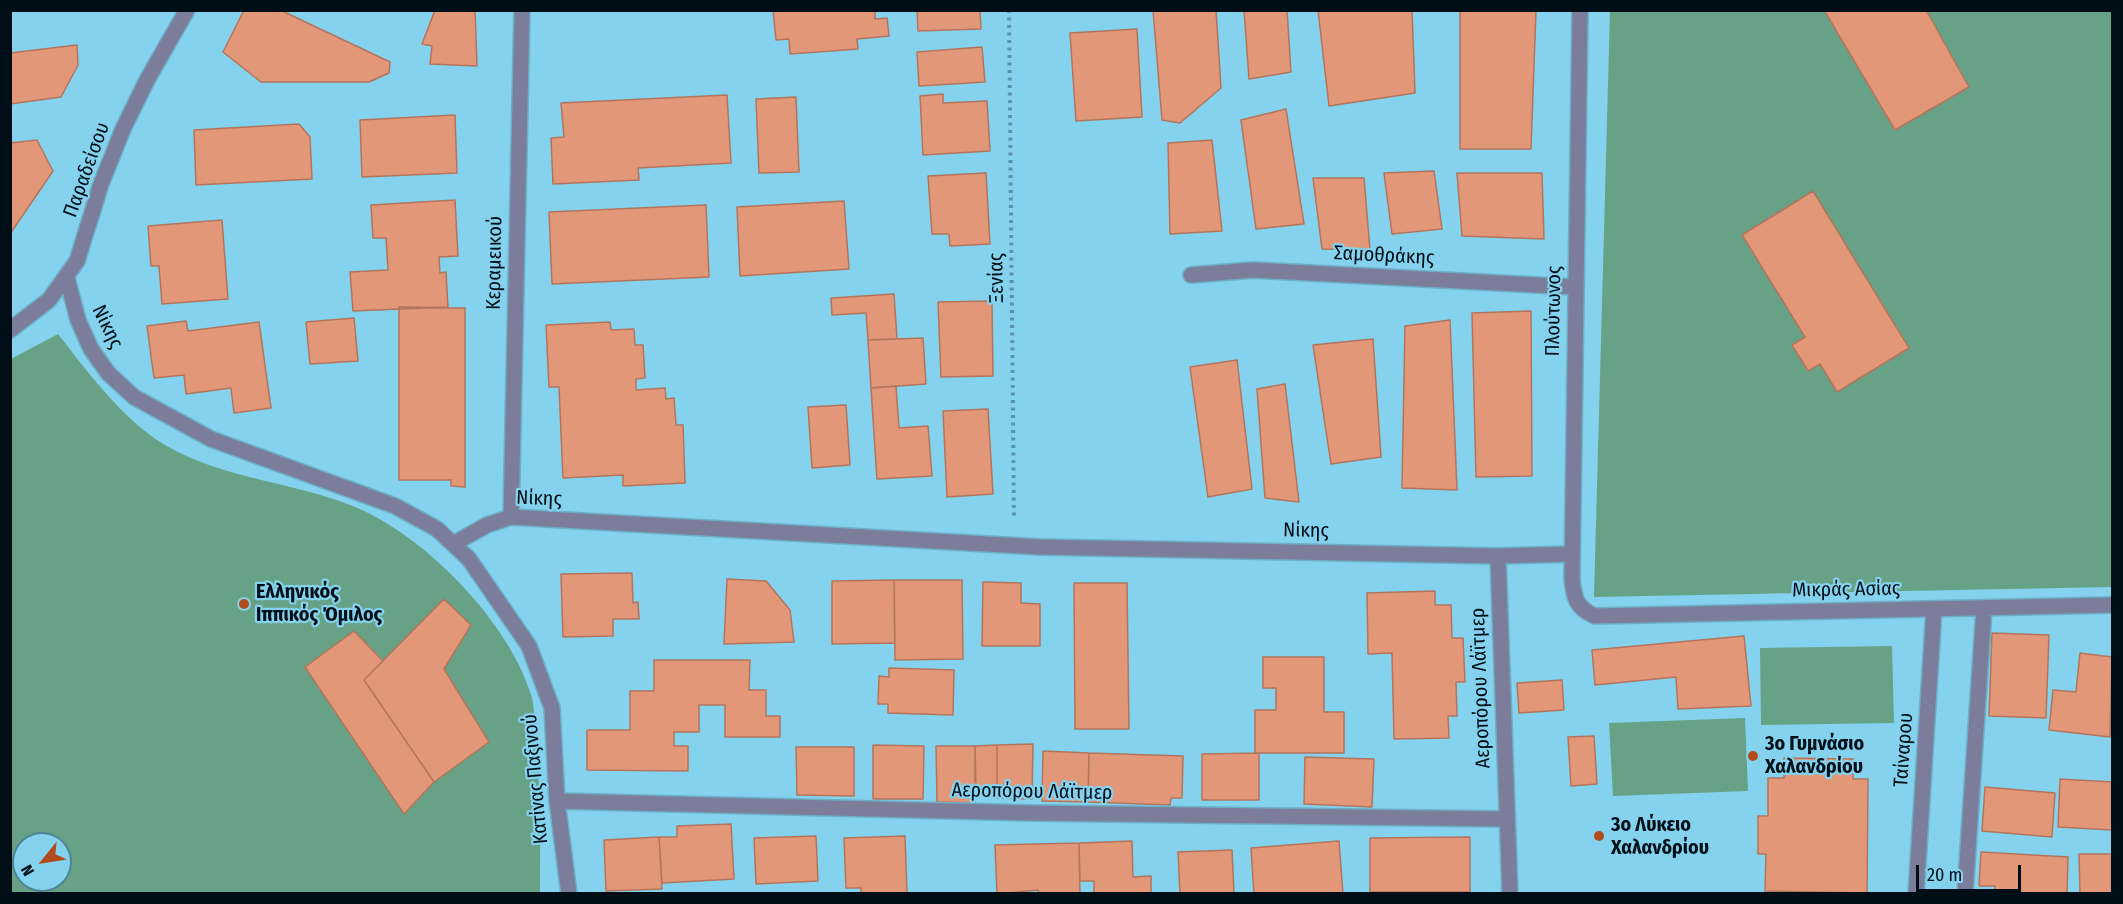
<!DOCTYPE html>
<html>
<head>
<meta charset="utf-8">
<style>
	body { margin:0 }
	#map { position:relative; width:2123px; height:904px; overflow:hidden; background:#84d2ed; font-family:"Fira Sans Condensed",sans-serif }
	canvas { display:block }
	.frame { position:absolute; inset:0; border:12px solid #000f17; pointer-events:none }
	.north { position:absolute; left:12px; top:832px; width:60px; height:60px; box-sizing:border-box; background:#84d2ed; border:2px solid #4f8497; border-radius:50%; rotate:240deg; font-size:16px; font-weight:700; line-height:24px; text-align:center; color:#000f17 }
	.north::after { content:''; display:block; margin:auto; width:21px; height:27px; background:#b04c1b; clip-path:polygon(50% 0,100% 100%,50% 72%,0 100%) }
	.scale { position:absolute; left:1916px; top:865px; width:105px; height:27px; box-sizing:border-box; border:3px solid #000f17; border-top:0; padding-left:8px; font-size:18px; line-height:21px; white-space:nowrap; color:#000f17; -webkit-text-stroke:4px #84d2ed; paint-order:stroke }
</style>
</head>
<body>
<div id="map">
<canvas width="2123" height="904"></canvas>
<div class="frame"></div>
<div class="north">N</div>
<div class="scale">20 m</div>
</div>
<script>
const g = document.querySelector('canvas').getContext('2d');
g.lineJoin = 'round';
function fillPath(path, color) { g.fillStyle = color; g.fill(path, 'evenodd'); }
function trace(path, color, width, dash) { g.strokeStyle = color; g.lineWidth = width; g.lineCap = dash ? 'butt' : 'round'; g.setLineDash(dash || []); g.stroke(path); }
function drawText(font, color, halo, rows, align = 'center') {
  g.font = font + ' "Fira Sans Condensed",sans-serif'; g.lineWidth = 4.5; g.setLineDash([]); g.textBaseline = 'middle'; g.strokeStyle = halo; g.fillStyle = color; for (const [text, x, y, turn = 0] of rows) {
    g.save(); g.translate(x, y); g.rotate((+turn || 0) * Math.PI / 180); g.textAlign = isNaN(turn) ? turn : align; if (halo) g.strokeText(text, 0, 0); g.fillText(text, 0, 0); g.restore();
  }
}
fillPath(new Path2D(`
	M 1610,11 L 2112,11 L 2112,587 L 1594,597 Z
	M 58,334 C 86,370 119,414 157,440 C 215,478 286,480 350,505 C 422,532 511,623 532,698 C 535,710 534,723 535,735 C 541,787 540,840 540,893 L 11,894 L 11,359 ZM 24,844 L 60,844 L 60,880 L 24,880 Z
	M 1892,646 L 1894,723 L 1761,725 L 1760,648 Z
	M 1745,718 L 1748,791 L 1613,796 L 1609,723 Z`), '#67a286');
const building = new Path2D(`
	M 244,10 L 280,10 L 390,62 L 389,73 L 369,82 L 261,82 L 223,52 Z
	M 435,10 L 475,10 L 477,66 L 430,64 L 432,46 L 422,44 Z
	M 773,10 L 875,10 L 875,19 L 887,18 L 889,36 L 857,39 L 858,49 L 790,54 L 789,39 L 776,40 Z
	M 917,10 L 980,10 L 981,29 L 918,31 Z
	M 1153,10 L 1216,10 L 1221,88 L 1180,123 L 1162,120 Z
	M 1244,10 L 1287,10 L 1291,72 L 1249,79 Z
	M 1318,10 L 1412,10 L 1415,93 L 1329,106 Z
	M 1460,10 L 1536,10 L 1531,149 L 1460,149 Z
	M 1824,10 L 1926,10 L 1969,87 L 1895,130 Z
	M 1137,29 L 1142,117 L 1076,121 L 1070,33 Z
	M 77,45 L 78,65 L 61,97 L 10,104 L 10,53 Z
	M 982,47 L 985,82 L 919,86 L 917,52 Z
	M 943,94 L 943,103 L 987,101 L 990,151 L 923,155 L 920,96 Z
	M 727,95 L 731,163 L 638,168 L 639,180 L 553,184 L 551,138 L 564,137 L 561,103 Z
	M 796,97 L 799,172 L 759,173 L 756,99 Z
	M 1286,109 L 1304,224 L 1256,229 L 1241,120 Z
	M 455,115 L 457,173 L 362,177 L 360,120 Z
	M 299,124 L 310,137 L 312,179 L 196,185 L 194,130 Z
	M 37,140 L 53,171 L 10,234 L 10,143 Z
	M 1212,140 L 1222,231 L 1170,234 L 1168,143 Z
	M 1434,171 L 1442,229 L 1392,234 L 1384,173 Z
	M 986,173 L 990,244 L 950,246 L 949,234 L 932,234 L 928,176 Z
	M 1457,173 L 1542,173 L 1544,239 L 1462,236 Z
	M 1313,178 L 1364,178 L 1370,250 L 1322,249 Z
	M 1813,191 L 1909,348 L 1837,392 L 1820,364 L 1808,371 L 1792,345 L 1805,337 L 1742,235 Z
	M 455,200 L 458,256 L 439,257 L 440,273 L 446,272 L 448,307 L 353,311 L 350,272 L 388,270 L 386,238 L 373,238 L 371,205 Z
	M 844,201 L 849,269 L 740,276 L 737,207 Z
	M 706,205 L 709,277 L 552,284 L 549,212 Z
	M 222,220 L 228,299 L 162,304 L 159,266 L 151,266 L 148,226 Z
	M 894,294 L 897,339 L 868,340 L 866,313 L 832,315 L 831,298 Z
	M 992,301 L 993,376 L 941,377 L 938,302 Z
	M 399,307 L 465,308 L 465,487 L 451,486 L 451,480 L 399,480 Z
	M 1531,311 L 1532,476 L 1476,477 L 1472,313 Z
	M 354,318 L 358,361 L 310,364 L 306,322 Z
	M 1450,320 L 1457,490 L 1402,488 L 1405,326 Z
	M 186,321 L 188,331 L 259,322 L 271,408 L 234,413 L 231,388 L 186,394 L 184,375 L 154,378 L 147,326 Z
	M 610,322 L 611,330 L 634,329 L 635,345 L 643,345 L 645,378 L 636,379 L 636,390 L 665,388 L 666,399 L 674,398 L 676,425 L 683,425 L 685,483 L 623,486 L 623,475 L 563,478 L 559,387 L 549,387 L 546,325 Z
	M 923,338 L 926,384 L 871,388 L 868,340 Z
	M 1373,339 L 1381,457 L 1331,464 L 1313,345 Z
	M 1237,360 L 1252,489 L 1208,497 L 1190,367 Z
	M 1285,384 L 1299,502 L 1265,498 L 1257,389 Z
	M 896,386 L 899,428 L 928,426 L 932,476 L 877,479 L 871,388 Z
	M 846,405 L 850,465 L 812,468 L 808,407 Z
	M 988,409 L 993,494 L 947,497 L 943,411 Z
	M 632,573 L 633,603 L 638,602 L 639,619 L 613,619 L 613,636 L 563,637 L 561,574 Z
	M 727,579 L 766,581 L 790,610 L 794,642 L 724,644 Z
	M 894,580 L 895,643 L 832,644 L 832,581 Z
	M 894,580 L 962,580 L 963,659 L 895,660 Z
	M 983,582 L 1021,583 L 1021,603 L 1040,604 L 1040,646 L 982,646 Z
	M 1074,583 L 1127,583 L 1129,729 L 1075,729 Z
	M 1435,591 L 1435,605 L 1451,605 L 1452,638 L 1463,638 L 1465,682 L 1456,682 L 1457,716 L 1448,716 L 1449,738 L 1394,739 L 1392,653 L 1368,654 L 1367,593 Z
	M 444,599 L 471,625 L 444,669 L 489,742 L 434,782 L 364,680 Z
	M 354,631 L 383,661 L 364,680 L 434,782 L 404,814 L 305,667 Z
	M 1992,633 L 2049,635 L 2046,718 L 1989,716 Z
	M 1744,636 L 1751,706 L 1678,709 L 1676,677 L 1595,685 L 1592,650 Z
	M 2080,653 L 2112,657 L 2110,737 L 2049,730 L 2053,690 L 2076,692 Z
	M 1263,657 L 1324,657 L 1324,712 L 1344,712 L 1344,753 L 1255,753 L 1255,710 L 1276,710 L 1276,688 L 1263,688 Z
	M 654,660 L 750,660 L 749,690 L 766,690 L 766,716 L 780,716 L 780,737 L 725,737 L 725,705 L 699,705 L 699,732 L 674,732 L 674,746 L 688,746 L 688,771 L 587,770 L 587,730 L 630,730 L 630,691 L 654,691 Z
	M 889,668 L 954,670 L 953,715 L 888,713 L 888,704 L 878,704 L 879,676 L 889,677 Z
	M 1562,680 L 1564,710 L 1519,713 L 1517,683 Z
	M 1594,736 L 1597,784 L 1571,786 L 1568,737 Z
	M 1033,744 L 1032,799 L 997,798 L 997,745 Z
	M 873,745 L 924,746 L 923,799 L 873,799 Z
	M 997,745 L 997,788 L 976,789 L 975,746 Z
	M 936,746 L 975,746 L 975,803 L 937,802 Z
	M 796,747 L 854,747 L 854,796 L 797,795 Z
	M 1043,751 L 1089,753 L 1088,802 L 1042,801 Z
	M 1089,753 L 1183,756 L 1182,798 L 1171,798 L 1170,805 L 1088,802 Z
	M 1259,753 L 1259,800 L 1202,800 L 1202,754 Z
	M 1305,757 L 1374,759 L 1372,807 L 1304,804 Z
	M 1784,758 L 1853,759 L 1853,779 L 1868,779 L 1867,893 L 1765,891 L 1766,854 L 1758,854 L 1758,816 L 1768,816 L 1768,778 L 1784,778 Z
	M 2060,779 L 2112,782 L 2112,830 L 2058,827 Z
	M 1985,787 L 2055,793 L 2052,837 L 1982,831 Z
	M 731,824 L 734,879 L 662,883 L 659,837 L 677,837 L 677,826 Z
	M 816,836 L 818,881 L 756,884 L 754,838 Z
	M 905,836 L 907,894 L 861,894 L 861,888 L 846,888 L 844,838 Z
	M 659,837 L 662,889 L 606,891 L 604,840 Z
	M 1470,837 L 1470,892 L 1370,892 L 1370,838 Z
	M 1132,841 L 1133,877 L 1151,876 L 1151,894 L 1094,894 L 1094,881 L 1080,881 L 1079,843 Z
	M 1339,841 L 1343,894 L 1254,894 L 1251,848 Z
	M 1079,843 L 1080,894 L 1039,894 L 1038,890 L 997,894 L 995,845 Z
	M 1232,850 L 1234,894 L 1180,894 L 1178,852 Z
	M 1981,852 L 2068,857 L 2067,894 L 1994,894 L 1995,886 L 1979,886 Z
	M 2079,854 L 2112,854 L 2112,894 L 2080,894 Z`);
fillPath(building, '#e29778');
trace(building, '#b2755c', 1.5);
const minor = new Path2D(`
	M 1580,10 L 1572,579 C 1574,598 1576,608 1595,616 L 2112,605
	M 1191,275 L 1253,270 L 1575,287
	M 67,278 L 78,320 L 91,349 L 108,373 L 134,397 L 211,439 L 395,506 L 437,529 L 469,559 L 529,646 L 552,708 L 557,801 L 569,894
	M 511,517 L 522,10
	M 455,543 L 487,525 L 511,517 L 1040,547 L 1498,556 L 1572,554
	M 1498,556 L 1510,894
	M 557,801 L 1030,813 L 1506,819
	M 1916,894 L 1934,609
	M 1965,894 L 1984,608`);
const tertiary = new Path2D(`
	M 10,330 L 49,300 L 77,261 L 101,184 L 123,129 L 147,80 L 187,10`);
trace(minor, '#6cafc6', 18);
trace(tertiary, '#6cafc6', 18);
trace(new Path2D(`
	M 1009,10 L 1014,520`), '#5a94a9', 4, [3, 4.5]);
trace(minor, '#7b7d9b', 15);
trace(tertiary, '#7b7d9b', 15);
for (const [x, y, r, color] of [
	[244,604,6,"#b04c1b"],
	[1753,756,6,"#b04c1b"],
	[1599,836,6,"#b04c1b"]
]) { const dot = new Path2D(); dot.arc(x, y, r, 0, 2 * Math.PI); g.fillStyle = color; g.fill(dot); trace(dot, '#84d2ed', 2); }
drawText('20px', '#000f17', '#84d2ed', [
	["Παραδείσου",87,170,-70],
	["Σαμοθράκης",1384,256,3],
	["Κεραμεικού",495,263,-89],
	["Ξενίας",997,278,-91],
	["Πλούτωνος",1554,311,-89],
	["Νίκης",107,327,64],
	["Νίκης",539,499,2],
	["Νίκης",1306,531,1],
	["Μικράς Ασίας",1846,590,-1],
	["Αεροπόρου Λάϊτμερ",1481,688,-92],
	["Ταίναρου",1904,750,-86],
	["Κατίνας Παξινού",536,779,-95],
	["Αεροπόρου Λάϊτμερ",1032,792,1]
]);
drawText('bold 20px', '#000f17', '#84d2ed', [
	["Ελληνικός",256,592],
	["Ιππικός Όμιλος",256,615],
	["3ο Γυμνάσιο",1765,744],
	["Χαλανδρίου",1765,767],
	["3ο Λύκειο",1611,825],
	["Χαλανδρίου",1611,848]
], 'left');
</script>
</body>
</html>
